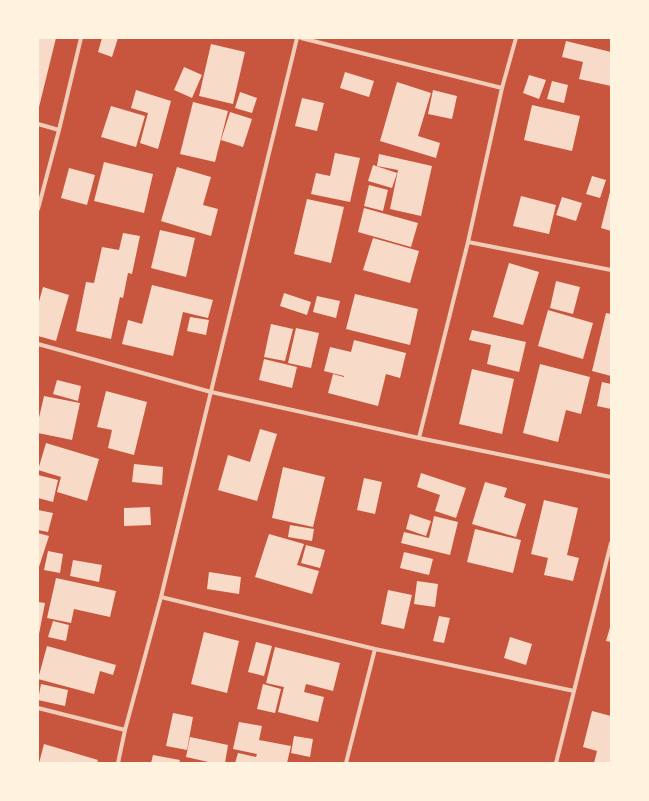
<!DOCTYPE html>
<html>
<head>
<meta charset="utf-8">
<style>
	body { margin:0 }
	#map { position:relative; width:649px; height:801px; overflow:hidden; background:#c8553d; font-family:Ubuntu,sans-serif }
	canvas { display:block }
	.frame { position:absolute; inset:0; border:39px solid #fff3e0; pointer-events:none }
</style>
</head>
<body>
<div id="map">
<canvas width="649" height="801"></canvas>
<div class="frame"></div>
</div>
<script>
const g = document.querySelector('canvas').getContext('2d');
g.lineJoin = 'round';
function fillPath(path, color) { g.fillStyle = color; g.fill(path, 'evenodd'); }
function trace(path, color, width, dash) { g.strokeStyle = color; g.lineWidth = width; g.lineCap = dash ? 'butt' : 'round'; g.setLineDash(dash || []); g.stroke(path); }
fillPath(new Path2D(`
	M 38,38 L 56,38 L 39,107 L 38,107 Z
	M 102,38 L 118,38 L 112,57 L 98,52 Z
	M 566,41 L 611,52 L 611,86 L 579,79 L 583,62 L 562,57 Z
	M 211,44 L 245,52 L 233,104 L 199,96 Z
	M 184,67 L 202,75 L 192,98 L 174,90 Z
	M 345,72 L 374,81 L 369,97 L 340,88 Z
	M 529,75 L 546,80 L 539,99 L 523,93 Z
	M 552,81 L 568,85 L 564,103 L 547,99 Z
	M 397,82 L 431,93 L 418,136 L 440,143 L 436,158 L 380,141 Z
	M 136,90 L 171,101 L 158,149 L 140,143 L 148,113 L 131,108 Z
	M 433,90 L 457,96 L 452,119 L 428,114 Z
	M 240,92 L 257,98 L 252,113 L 235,108 Z
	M 302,98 L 324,103 L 317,131 L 295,126 Z
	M 193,102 L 228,111 L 215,162 L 180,154 Z
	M 532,105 L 580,116 L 572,151 L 524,140 Z
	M 111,106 L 145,116 L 136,147 L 101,137 Z
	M 230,112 L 252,119 L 243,147 L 221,140 Z
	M 335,153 L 360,158 L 350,202 L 311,194 L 316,173 L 330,176 Z
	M 379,154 L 432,166 L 421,216 L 390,209 L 398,170 L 377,166 Z
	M 104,162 L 153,174 L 144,213 L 94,201 Z
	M 373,165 L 397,173 L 392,188 L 368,181 Z
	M 177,167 L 211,177 L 203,205 L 218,209 L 211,236 L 161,221 Z
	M 69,168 L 95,175 L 87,205 L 61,198 Z
	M 592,176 L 606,180 L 600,198 L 586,194 Z
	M 369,185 L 388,190 L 383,211 L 364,206 Z
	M 610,192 L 611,192 L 611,231 L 601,228 Z
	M 521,196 L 556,205 L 549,234 L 513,226 Z
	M 562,197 L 582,203 L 576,221 L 556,215 Z
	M 307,199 L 344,207 L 331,263 L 294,254 Z
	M 364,208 L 418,223 L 411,247 L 358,232 Z
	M 160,230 L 195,238 L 186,277 L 151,268 Z
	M 123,233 L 140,236 L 132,274 L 128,273 L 123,298 L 120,297 L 111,339 L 76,331 L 86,282 L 94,283 L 102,247 L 119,250 Z
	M 373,238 L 419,251 L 410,283 L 363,270 Z
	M 509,263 L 539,272 L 523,325 L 493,317 Z
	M 556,281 L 580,287 L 573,314 L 550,308 Z
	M 152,285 L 213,300 L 208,318 L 183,312 L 173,356 L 122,344 L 128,320 L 142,324 Z
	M 43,287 L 69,295 L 56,341 L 38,336 L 38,305 Z
	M 284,293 L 311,302 L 307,315 L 280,306 Z
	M 355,294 L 418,309 L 410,345 L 346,329 Z
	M 317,296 L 340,301 L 336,318 L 313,312 Z
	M 548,310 L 593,323 L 583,359 L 538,346 Z
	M 606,313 L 611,314 L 611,376 L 592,371 Z
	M 190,317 L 209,320 L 206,335 L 187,331 Z
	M 271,324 L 293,329 L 285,361 L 264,357 Z
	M 296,328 L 319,333 L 311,368 L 288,363 Z
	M 472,330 L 526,342 L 519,372 L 487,364 L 491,345 L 469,340 Z
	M 354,340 L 406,353 L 400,378 L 386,374 L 378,406 L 328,393 L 333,374 L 344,377 L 344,376 L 324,371 L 330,347 L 351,352 Z
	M 264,359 L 297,367 L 292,388 L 259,380 Z
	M 540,364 L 590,377 L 581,414 L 566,410 L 558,442 L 523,433 Z
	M 472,369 L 514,379 L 502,434 L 459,424 Z
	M 57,380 L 81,386 L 78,401 L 53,394 Z
	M 602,382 L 611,384 L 611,409 L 597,406 Z
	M 106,391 L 147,402 L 134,455 L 108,448 L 112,430 L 97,427 Z
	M 44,396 L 80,403 L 72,440 L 38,433 L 38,422 Z
	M 260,429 L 277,434 L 257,501 L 218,490 L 228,455 L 250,462 Z
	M 46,443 L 99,459 L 87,501 L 57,492 L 61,477 L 38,470 Z
	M 134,464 L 163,467 L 162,485 L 132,482 Z
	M 283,467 L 325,477 L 313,527 L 272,518 Z
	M 421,473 L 466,488 L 456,518 L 435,511 L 440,495 L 417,487 Z
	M 38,475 L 58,480 L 53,502 L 38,498 Z
	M 364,478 L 382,482 L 375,514 L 357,510 Z
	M 485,482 L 507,488 L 504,497 L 526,504 L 516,537 L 472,524 Z
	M 544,500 L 578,508 L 567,555 L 579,558 L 573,581 L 544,575 L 548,558 L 531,554 Z
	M 150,507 L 151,525 L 124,526 L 124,508 Z
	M 38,510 L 53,513 L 48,532 L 38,530 Z
	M 410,514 L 431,521 L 426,536 L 406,529 Z
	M 434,516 L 458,522 L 450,555 L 401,543 L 404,532 L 429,538 Z
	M 290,525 L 314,529 L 312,541 L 288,537 Z
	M 475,529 L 521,540 L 513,573 L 467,562 Z
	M 38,533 L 49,536 L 38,570 Z
	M 269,534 L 304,544 L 297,565 L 319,571 L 312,594 L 255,577 Z
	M 306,545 L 325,550 L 320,568 L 301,563 Z
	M 48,551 L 63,554 L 60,573 L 44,570 Z
	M 404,552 L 433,559 L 429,575 L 400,568 Z
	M 73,560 L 102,565 L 99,582 L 70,576 Z
	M 209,572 L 241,577 L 239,594 L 207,589 Z
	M 56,578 L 116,591 L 110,617 L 74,609 L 71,623 L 47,618 Z
	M 417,581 L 438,584 L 435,607 L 414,604 Z
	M 388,590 L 412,595 L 404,629 L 381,624 Z
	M 38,602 L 45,603 L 39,634 L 38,634 Z
	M 439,616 L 450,618 L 444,643 L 433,641 Z
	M 53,621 L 69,625 L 66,641 L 48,637 Z
	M 611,624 L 611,642 L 606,641 Z
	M 204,632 L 239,641 L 227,693 L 191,684 Z
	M 510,637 L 532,644 L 526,665 L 504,658 Z
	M 256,642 L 272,646 L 264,676 L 248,672 Z
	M 47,646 L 116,665 L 113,675 L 100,671 L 94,694 L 38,679 Z
	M 275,647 L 340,663 L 333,691 L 306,684 L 304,692 L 324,697 L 318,722 L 278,712 L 284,687 L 266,683 Z
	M 41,684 L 68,690 L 65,706 L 38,700 Z
	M 263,684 L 281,689 L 275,713 L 257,709 Z
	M 592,711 L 611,716 L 611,763 L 594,763 L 597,751 L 583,747 Z
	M 173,713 L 193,717 L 187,750 L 166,746 Z
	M 239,722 L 262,726 L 259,740 L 291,746 L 287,763 L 235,763 L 238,753 L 256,757 L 257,754 L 233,749 Z
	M 294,736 L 313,739 L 310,757 L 291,753 Z
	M 190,737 L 228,745 L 225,763 L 213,763 L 186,757 Z
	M 44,744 L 98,760 L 97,763 L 39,763 Z
	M 153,755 L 180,760 L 179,763 L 151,763 Z`), '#f7dbc8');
trace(new Path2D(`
	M 301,38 L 502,88
	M 38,124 L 59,130
	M 38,209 L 59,130 L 81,38
	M 468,242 L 611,270
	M 38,344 L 211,392 L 419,438 L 611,477
	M 419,438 L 468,242 L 502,88 L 516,38
	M 161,597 L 375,649 L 574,691
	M 38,708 L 125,730
	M 118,763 L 125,730 L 161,597 L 297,38
	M 346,763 L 375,649
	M 556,763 L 611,543`), '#f1ccb7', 4);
</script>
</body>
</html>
